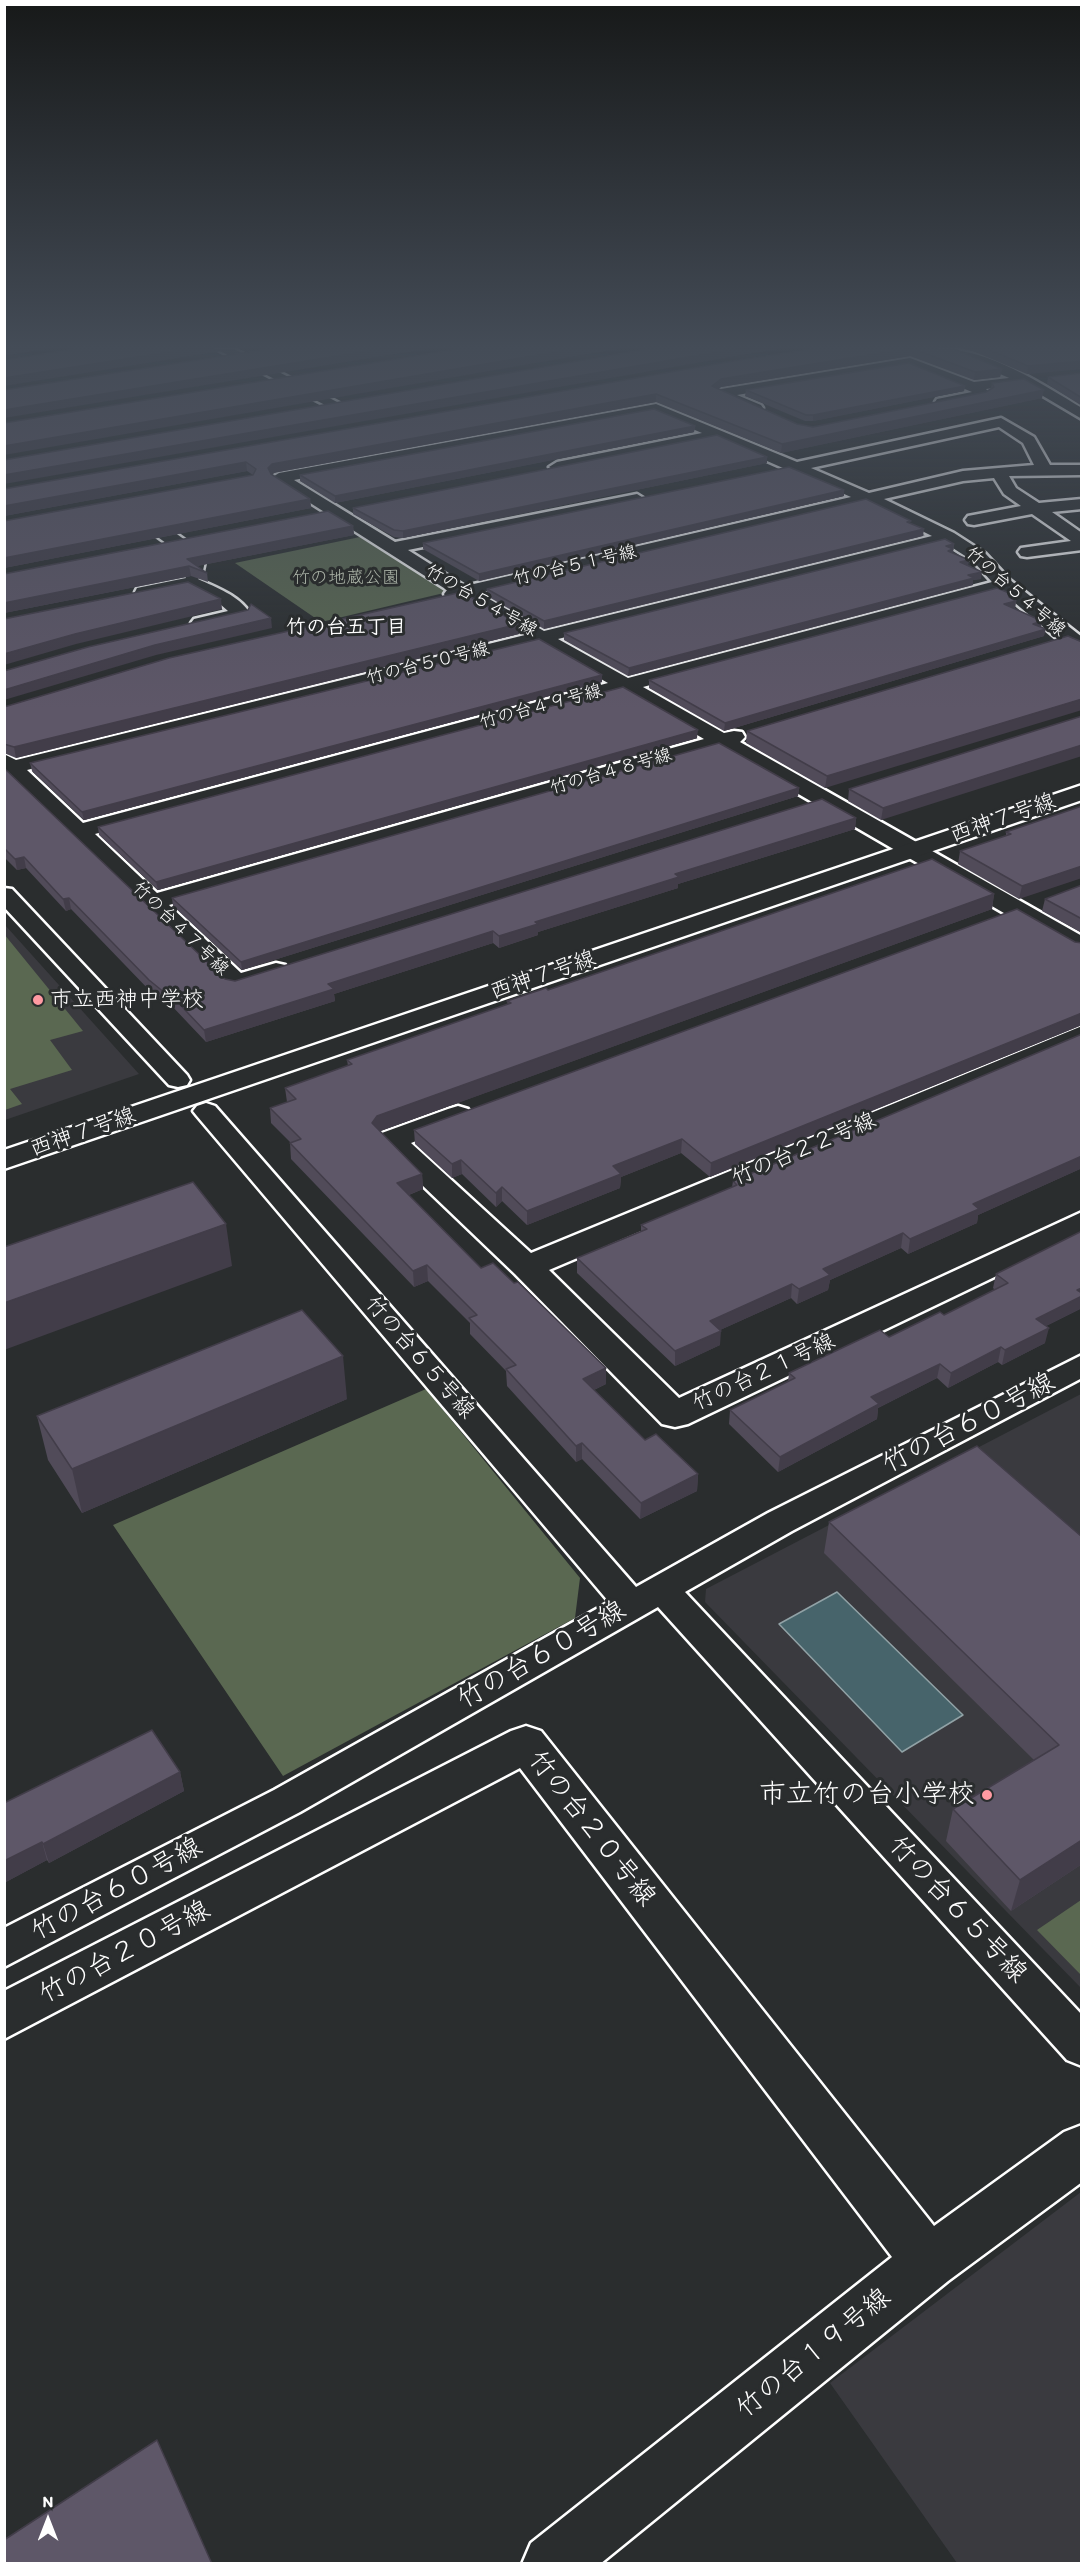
<!DOCTYPE html>
<html>
<head>
<meta charset="utf-8">
<style>
	body { margin:0 }
	#map { position:relative; width:1086px; height:2568px; overflow:hidden; background:#2a2d2e; font-family:Itim,sans-serif }
	canvas { display:block }
	.frame { position:absolute; inset:0; border:6px solid #fff; pointer-events:none }
	.north { position:absolute; left:18px; top:2490px; width:60px; height:60px; -webkit-text-stroke:4px #2a2d2e; paint-order:stroke; rotate:0deg; font-size:16px; font-weight:700; line-height:24px; text-align:center; color:#fff }
	.north::after { content:''; display:block; margin:auto; width:21px; height:27px; background:#fff; clip-path:polygon(50% 0,100% 100%,50% 72%,0 100%) }
</style>
</head>
<body>
<div id="map">
<canvas width="1086" height="2568"></canvas>
<div class="frame"></div>
<div class="north">N</div>
</div>
<script>
const g = document.querySelector('canvas').getContext('2d');
g.lineJoin = 'round';
function fillPath(path, color) { g.fillStyle = color; g.fill(path, 'evenodd'); }
function trace(path, color, width, dash) { g.strokeStyle = color; g.lineWidth = width; g.lineCap = dash ? 'butt' : 'round'; g.setLineDash(dash || []); g.stroke(path); }
function drawText(font, color, halo, rows, align = 'center') {
  g.font = font + ' Itim,"Klee One",sans-serif'; g.lineWidth = 6; g.setLineDash([]); g.textBaseline = 'middle'; g.strokeStyle = halo; g.fillStyle = color; for (const [text, x, y, turn = 0] of rows) {
    g.save(); g.translate(x, y); g.rotate((+turn || 0) * Math.PI / 180); g.textAlign = isNaN(turn) ? turn : align; if (halo) g.strokeText(text, 0, 0); g.fillText(text, 0, 0); g.restore();
  }
}
fillPath(new Path2D(`
	M 5,925 L 139,1074 L 5,1120 Z
	M 1081,1394 L 1081,1988 L 705,1602 L 706,1589 Z
	M 1081,2192 L 1081,2563 L 957,2563 L 830,2383 Z`), '#3a3a3f');
fillPath(new Path2D(`
	M 360,537 L 447,589 L 444,593 L 321,622 L 235,563 Z
	M 4,934 L 83,1031 L 50,1040 L 72,1070 L 10,1089 L 22,1104 L 5,1110 Z
	M 426,1389 L 580,1578 L 575,1618 L 283,1776 L 113,1525 Z
	M 1081,1900 L 1081,1975 L 1037,1930 Z`), '#5a6851');
const water = new Path2D(`
	M 837,1592 L 963,1715 L 902,1752 L 779,1624 Z`);
fillPath(water, '#47646b');
trace(water, '#91a2a6', 1.5);
const pedestrian = new Path2D(`
	M 4,888 L 12,889 L 187,1075 L 190,1080 L 187,1085 L 178,1087 L 169,1085 L 4,907 Z
	M 206,1103 L 215,1106 L 636,1587 L 768,1513 L 1082,1355 L 1082,1378 L 792,1531 L 685,1592 L 1082,2015 L 1082,2066 L 1067,2060 L 658,1607 L 300,1812 L 4,1967 L 4,1928 L 274,1790 L 609,1602 L 197,1116 L 193,1111 L 197,1106 Z`);
const minor = new Path2D(`
	M 216,349 L 234,349 L 341,404 L 334,408 L 329,407 Z
	M 910,358 L 974,382 L 1026,376 L 1033,380 L 1026,384 L 986,389 L 991,394 L 989,397 L 942,406 L 937,405 L 935,402 L 937,399 L 972,392 L 909,366 L 737,395 L 761,405 L 763,408 L 761,411 L 756,412 L 714,393 L 721,389 Z
	M 656,404 L 797,462 L 1001,418 L 1034,437 L 1050,465 L 1082,465 L 1082,475 L 1009,476 L 1016,488 L 1039,503 L 1082,499 L 1082,509 L 1052,512 L 1082,533 L 1082,550 L 1027,557 L 1021,556 L 1018,552 L 1021,548 L 1071,541 L 1032,514 L 974,525 L 968,524 L 965,520 L 968,516 L 1021,506 L 1004,494 L 994,478 L 963,481 L 884,499 L 954,533 L 985,553 L 1010,580 L 1082,637 L 1082,651 L 1061,642 L 1001,591 L 643,687 L 724,733 L 734,731 L 742,732 L 745,737 L 740,742 L 1082,936 L 1082,955 L 1073,953 L 719,748 L 169,905 L 241,973 L 276,963 L 285,965 L 289,971 L 285,977 L 236,991 L 227,989 L 4,773 L 4,754 L 16,760 L 525,635 L 460,598 L 446,598 L 444,594 L 447,590 L 271,478 L 279,473 ZM 654,413 L 702,433 L 557,462 L 549,467 L 557,472 L 717,439 L 783,468 L 785,471 L 793,472 L 851,497 L 465,586 L 408,550 L 637,504 L 645,499 L 637,494 L 395,542 L 294,480 ZM 999,427 L 1023,443 L 1034,465 L 963,471 L 869,493 L 811,468 ZM 866,503 L 932,536 L 544,631 L 479,593 ZM 945,543 L 973,561 L 992,582 L 628,678 L 558,639 ZM 539,644 L 608,683 L 83,823 L 27,770 ZM 623,692 L 704,739 L 157,893 L 95,834 Z
	M 132,505 L 138,506 L 203,553 L 206,557 L 202,575 L 198,579 C 217,588 238,595 250,613 L 248,617 L 201,629 L 194,627 L 191,623 L 194,619 L 228,611 C 198,583 179,591 144,598 L 137,596 L 135,592 L 137,588 L 186,578 L 184,575 L 188,559 L 126,514 L 124,510 Z
	M 1082,1026 L 1082,1044 L 549,1270 L 679,1398 L 1082,1212 L 1082,1235 L 688,1424 L 675,1427 L 662,1424 L 515,1274 L 375,1140 L 379,1134 L 448,1109 L 458,1106 L 468,1109 L 473,1115 L 468,1121 L 411,1143 L 531,1253 Z
	M 526,1726 L 541,1731 L 934,2226 L 1064,2132 L 1082,2125 L 1082,2182 L 948,2281 L 600,2564 L 522,2564 L 531,2543 L 892,2257 L 520,1768 L 4,2039 L 4,1991 L 511,1731 Z`);
const tertiary = new Path2D(`
	M 941,349 C 989,349 1042,384 1082,408 L 1082,419 L 1021,383 Z
	M 1082,785 L 1082,800 L 4,1169 L 4,1150 Z`);
trace(pedestrian, '#fff', 5);
trace(minor, '#fff', 5);
trace(tertiary, '#fff', 5);
fillPath(pedestrian, '#2a2d2e');
fillPath(minor, '#2a2d2e');
fillPath(tertiary, '#2a2d2e');
fillPath(new Path2D(`
	M 813,349 L 954,349 L 1002,369 L 1000,377 L 974,380 L 910,356 L 721,387 L 718,389 L 797,424 L 813,427 L 986,392 L 991,389 L 992,383 L 1042,398 L 781,453 L 656,402 L 273,473 L 271,474 L 310,499 L 311,508 L 4,568 L 4,521 L 253,475 L 247,471 L 4,516 L 4,489 Z
	M 968,349 L 1082,349 L 1082,369 L 1027,374 Z
	M 1082,373 L 1082,406 L 1047,384 L 1048,377 Z
	M 965,386 L 964,391 L 813,421 L 805,421 L 745,396 L 746,390 Z
	M 695,426 L 694,432 L 335,503 L 300,481 L 300,475 Z
	M 767,463 L 403,538 L 394,537 L 353,514 L 353,508 Z
	M 844,496 L 479,581 L 423,549 L 423,543 Z
	M 353,526 L 354,535 L 197,566 L 207,573 L 208,582 L 191,576 L 4,613 L 4,574 Z
	M 923,536 L 544,629 L 487,596 L 487,589 Z
	M 954,544 L 953,553 L 969,566 L 981,579 L 973,580 L 973,585 L 628,676 L 564,640 L 564,633 Z
	M 1013,599 L 1016,601 L 1015,608 L 1013,608 L 1041,627 L 1044,636 L 724,731 L 649,688 L 649,680 Z
	M 519,634 L 16,758 L 4,753 L 4,707 Z
	M 1082,642 L 825,788 L 746,743 L 747,731 Z
	M 602,675 L 602,682 L 84,820 L 32,771 L 30,763 Z
	M 1082,716 L 881,820 L 848,801 L 849,789 Z
	M 697,738 L 158,890 L 99,835 L 98,827 Z
	M 4,768 L 225,979 L 235,981 L 856,818 L 855,829 L 678,884 L 678,888 L 538,932 L 538,935 L 499,948 L 493,943 L 334,994 L 335,1001 L 206,1042 L 170,1004 L 167,1005 L 151,992 L 71,909 L 66,911 L 26,868 L 17,870 L 4,857 Z
	M 799,788 L 798,796 L 242,970 L 173,906 L 172,898 Z
	M 1082,806 L 1019,899 L 958,864 L 960,851 L 1006,836 L 1006,832 Z
	M 1082,885 L 1082,933 L 1042,911 L 1045,899 Z
	M 994,894 L 992,909 L 380,1131 L 422,1174 L 423,1189 L 409,1195 L 481,1268 L 606,1384 L 594,1390 L 645,1440 L 698,1474 L 697,1491 L 640,1519 L 582,1459 L 576,1462 L 507,1386 L 506,1371 L 470,1334 L 470,1323 L 428,1281 L 414,1287 L 291,1159 L 290,1143 L 291,1143 L 271,1123 L 270,1108 L 287,1102 L 285,1088 L 348,1066 L 347,1060 L 508,1005 L 507,1001 L 548,990 Z
	M 1075,942 L 1082,943 L 1082,1025 L 710,1177 L 681,1153 L 621,1177 L 620,1188 L 527,1225 L 502,1201 L 496,1207 L 462,1174 L 452,1178 L 415,1144 L 414,1130 Z
	M 1082,1034 L 1082,1170 L 1080,1169 L 978,1215 L 977,1223 L 908,1254 L 901,1248 L 830,1280 L 828,1290 L 797,1304 L 791,1298 L 720,1330 L 720,1345 L 675,1366 L 577,1273 L 577,1258 L 641,1232 L 641,1225 L 732,1187 L 733,1181 Z
	M 996,1274 L 1080,1309 L 1046,1326 L 1045,1343 L 1002,1365 L 998,1362 L 948,1388 L 937,1378 L 878,1408 L 877,1419 L 778,1472 L 729,1424 L 730,1410 L 788,1382 L 789,1373 L 889,1337 L 944,1315 L 995,1290 L 993,1288 Z
	M 347,1399 L 82,1513 L 48,1460 L 37,1416 Z
	M 829,1522 L 1082,1537 L 1082,1864 L 1011,1911 L 946,1841 L 953,1809 L 1034,1760 L 824,1553 Z
	M 180,1772 L 184,1791 L 49,1863 L 47,1860 L 4,1883 L 4,1803 Z`), '#514b59');
fillPath(new Path2D(`
	M 4,349 L 44,349 L 4,356 Z
	M 188,349 L 235,349 L 4,386 L 4,378 Z
	M 380,349 L 426,349 L 4,418 L 4,410 Z
	M 573,349 L 617,349 L 4,455 L 4,446 Z
	M 735,349 L 777,349 L 4,484 L 4,475 Z
	M 905,349 L 910,349 L 910,356 L 721,387 L 712,394 L 712,386 L 721,379 Z
	M 1082,361 L 1082,369 L 1027,374 L 1028,366 Z
	M 1002,369 L 1000,377 L 974,380 L 975,372 Z
	M 965,386 L 964,391 L 813,421 L 813,415 Z
	M 1044,390 L 1042,398 L 781,453 L 782,444 Z
	M 656,394 L 656,402 L 273,473 L 269,477 L 268,468 L 272,464 Z
	M 695,426 L 694,432 L 335,503 L 335,496 Z
	M 767,457 L 767,463 L 403,538 L 403,531 Z
	M 246,462 L 247,471 L 4,516 L 4,506 Z
	M 844,490 L 844,496 L 479,581 L 479,574 Z
	M 310,499 L 311,508 L 4,568 L 4,558 Z
	M 353,526 L 354,535 L 192,567 L 189,566 L 191,576 L 4,613 L 4,603 L 187,559 Z
	M 924,529 L 923,536 L 544,629 L 544,621 Z
	M 954,544 L 952,556 L 946,546 Z
	M 969,560 L 968,567 L 960,562 Z
	M 982,572 L 981,579 L 973,580 L 973,585 L 628,676 L 629,668 Z
	M 1013,596 L 1012,602 L 1016,601 L 1015,608 L 1003,611 L 1004,604 L 1009,597 Z
	M 221,599 L 222,609 L 76,644 L 4,665 L 4,654 L 75,634 Z
	M 271,618 L 272,628 L 156,655 L 4,700 L 4,690 L 155,645 Z
	M 1042,621 L 1041,628 L 1033,624 Z
	M 519,624 L 519,634 L 16,758 L 14,747 Z
	M 1046,629 L 1044,636 L 724,731 L 725,723 Z
	M 602,675 L 602,682 L 84,820 L 82,812 Z
	M 1082,699 L 1082,710 L 825,788 L 827,776 Z
	M 698,730 L 697,738 L 158,890 L 156,882 Z
	M 1082,745 L 1082,756 L 881,820 L 883,808 Z
	M 799,788 L 798,796 L 242,970 L 241,962 Z
	M 856,818 L 855,829 L 678,884 L 678,888 L 538,932 L 538,935 L 499,948 L 499,936 L 535,922 L 675,874 Z
	M 24,857 L 26,868 L 17,870 L 15,859 Z
	M 1082,866 L 1082,878 L 1019,899 L 1022,886 Z
	M 994,894 L 992,909 L 378,1132 L 372,1123 L 377,1116 Z
	M 69,898 L 71,909 L 66,911 L 63,899 Z
	M 493,931 L 493,943 L 334,994 L 335,1001 L 206,1042 L 204,1030 L 328,984 Z
	M 168,992 L 170,1004 L 167,1005 L 165,993 Z
	M 1082,1013 L 1082,1025 L 710,1177 L 711,1163 Z
	M 682,1139 L 681,1153 L 621,1177 L 620,1188 L 527,1225 L 527,1211 L 613,1166 Z
	M 1082,1156 L 1080,1169 L 978,1215 L 977,1223 L 908,1254 L 910,1239 L 973,1204 Z
	M 461,1160 L 462,1174 L 452,1178 L 452,1164 Z
	M 422,1174 L 423,1189 L 398,1199 L 397,1183 Z
	M 502,1187 L 502,1201 L 496,1207 L 496,1193 Z
	M 226,1224 L 232,1266 L 4,1350 L 4,1303 Z
	M 903,1233 L 901,1248 L 830,1280 L 828,1290 L 797,1304 L 799,1289 L 823,1269 Z
	M 427,1265 L 428,1281 L 414,1287 L 413,1271 Z
	M 792,1284 L 791,1298 L 709,1335 L 710,1321 Z
	M 1082,1288 L 1082,1303 L 1080,1309 L 1032,1333 L 1036,1319 L 1077,1290 Z
	M 1049,1328 L 1045,1343 L 1002,1365 L 1005,1350 Z
	M 721,1331 L 720,1345 L 675,1366 L 675,1351 Z
	M 1001,1347 L 998,1362 L 948,1388 L 951,1373 Z
	M 343,1356 L 347,1399 L 82,1513 L 72,1469 Z
	M 940,1364 L 937,1378 L 878,1408 L 877,1419 L 778,1472 L 780,1457 L 871,1397 Z
	M 606,1368 L 606,1384 L 583,1395 L 583,1379 Z
	M 582,1443 L 582,1459 L 576,1462 L 576,1446 Z
	M 698,1474 L 697,1491 L 640,1519 L 641,1503 Z
	M 180,1772 L 184,1791 L 49,1863 L 43,1844 Z
	M 1082,1840 L 1082,1864 L 1011,1911 L 1020,1880 Z
	M 42,1842 L 47,1860 L 4,1883 L 4,1861 Z`), '#423d49');
const building = new Path2D(`
	M 76,349 L 188,349 L 4,378 L 4,360 Z
	M 269,349 L 380,349 L 4,410 L 4,390 Z
	M 458,349 L 573,349 L 4,446 L 4,423 Z
	M 648,349 L 735,349 L 4,475 L 4,460 Z
	M 813,349 L 905,349 L 721,379 L 712,386 L 797,424 L 813,427 L 986,392 L 994,387 L 992,383 L 1024,379 L 1044,390 L 782,444 L 656,394 L 272,464 L 268,468 L 271,474 L 310,499 L 4,558 L 4,521 L 253,475 L 256,469 L 246,462 L 4,506 L 4,489 L 739,360 Z
	M 913,349 L 954,349 L 1002,369 L 975,372 Z
	M 987,349 L 1082,349 L 1082,361 L 1028,366 Z
	M 909,363 L 965,386 L 813,415 L 806,415 L 746,390 Z
	M 1082,373 L 1082,398 L 1048,377 Z
	M 654,409 L 695,426 L 335,496 L 300,475 Z
	M 717,435 L 767,457 L 403,531 L 394,530 L 353,508 Z
	M 789,467 L 844,490 L 479,574 L 423,543 Z
	M 866,499 L 911,521 L 907,522 L 924,529 L 544,621 L 487,589 Z
	M 328,511 L 353,526 L 187,559 L 207,573 L 189,566 L 4,603 L 4,574 Z
	M 945,539 L 954,544 L 946,546 L 953,549 L 948,551 L 969,560 L 960,562 L 982,572 L 968,575 L 974,578 L 629,668 L 564,633 Z
	M 188,582 L 221,599 L 75,634 L 4,654 L 4,619 Z
	M 997,588 L 1009,593 L 1013,596 L 1009,597 L 1016,601 L 1004,604 L 1042,621 L 1033,624 L 1046,629 L 725,723 L 649,680 Z
	M 462,592 L 519,624 L 14,747 L 4,744 L 4,707 L 169,658 Z
	M 251,604 L 271,618 L 155,645 L 4,690 L 4,671 L 88,647 L 248,610 Z
	M 1068,636 L 1082,642 L 1082,699 L 827,776 L 747,731 Z
	M 539,639 L 602,675 L 82,812 L 30,763 Z
	M 623,687 L 698,730 L 156,882 L 98,827 Z
	M 1082,716 L 1082,745 L 883,808 L 849,789 Z
	M 719,743 L 799,788 L 241,962 L 172,898 Z
	M 4,768 L 225,979 L 235,981 L 822,799 L 856,818 L 675,874 L 679,877 L 535,922 L 538,924 L 499,936 L 493,931 L 328,984 L 334,989 L 204,1030 L 168,992 L 165,993 L 149,980 L 69,898 L 63,899 L 24,857 L 15,859 L 4,848 Z
	M 1082,806 L 1082,866 L 1022,886 L 960,851 L 1011,834 L 1006,832 Z
	M 932,859 L 994,894 L 377,1116 L 372,1123 L 422,1174 L 397,1183 L 481,1268 L 493,1263 L 514,1283 L 518,1282 L 606,1368 L 583,1379 L 645,1440 L 656,1434 L 698,1474 L 641,1503 L 582,1443 L 576,1446 L 506,1369 L 516,1365 L 469,1318 L 477,1315 L 427,1265 L 413,1271 L 290,1143 L 301,1139 L 270,1108 L 296,1099 L 285,1088 L 352,1064 L 347,1060 L 511,1003 L 507,1001 L 546,988 L 548,990 Z
	M 1082,885 L 1082,919 L 1045,899 Z
	M 1017,909 L 1075,942 L 1082,943 L 1082,1013 L 711,1163 L 682,1139 L 613,1166 L 621,1174 L 527,1211 L 502,1187 L 496,1193 L 461,1160 L 452,1164 L 414,1130 Z
	M 1082,1034 L 1082,1156 L 973,1204 L 979,1209 L 910,1239 L 903,1233 L 823,1269 L 830,1275 L 799,1289 L 792,1284 L 710,1321 L 721,1331 L 675,1351 L 577,1258 L 647,1229 L 641,1225 L 737,1185 L 733,1181 Z
	M 193,1182 L 226,1224 L 4,1303 L 4,1247 Z
	M 1082,1231 L 1082,1288 L 1077,1290 L 1082,1293 L 1082,1296 L 1036,1319 L 1049,1328 L 1005,1350 L 1001,1347 L 951,1373 L 940,1364 L 871,1397 L 879,1404 L 780,1457 L 730,1410 L 795,1378 L 789,1373 L 880,1330 L 889,1337 L 940,1312 L 944,1315 L 1008,1283 L 996,1274 Z
	M 302,1310 L 343,1356 L 72,1469 L 37,1416 Z
	M 977,1446 L 1082,1537 L 1082,1840 L 1020,1880 L 953,1809 L 1059,1745 L 829,1522 Z
	M 152,1730 L 180,1772 L 43,1844 L 42,1842 L 4,1861 L 4,1803 Z
	M 157,2440 L 212,2564 L 4,2564 L 4,2540 Z`);
fillPath(building, '#5e5768');
trace(building, '#423d49', 1.5);
const sky = g.createLinearGradient(0, 0, 0, 709);
sky.addColorStop(0, '#171919');
sky.addColorStop(0.49, '#444c57');
sky.addColorStop(1, '#444c5700');
g.fillStyle = sky;
g.fillRect(0, 0, 1086, 709);
for (const [x, y, r, color] of [
	[38,1000,6,"#ff9aa2"],
	[987,1795,6,"#ff9aa2"]
]) { const dot = new Path2D(); dot.arc(x, y, r, 0, 2 * Math.PI); g.fillStyle = color; g.fill(dot); trace(dot, '#2a2d2e', 2); }
drawText('18px', '#fff', '#2a2d2e', [
	["竹の台５１号線",575,566,-13],
	["竹の台５４号線",1015,592,41],
	["竹の台５４号線",481,601,30],
	["竹の台５０号線",428,664,-14],
	["竹の台４９号線",541,707,-15],
	["竹の台４８号線",611,772,-16],
	["竹の台４７号線",180,929,44]
]);
drawText('18px', '#acb4a8', '#2a2d2e', [
	["竹の地蔵公園",346,578]
]);
drawText('bold 20px', '#fff', '#2a2d2e', [
	["竹の台五丁目",346,628]
]);
drawText('22px', '#fff', '#2a2d2e', [
	["西神７号線",1003,819,-19],
	["西神７号線",543,976,-19],
	["西神７号線",83,1133,-19],
	["竹の台２２号線",804,1150,-23],
	["竹の台６５号線",419,1358,49],
	["竹の台２１号線",764,1373,-25]
]);
drawText('22px', '#fff', '#2a2d2e', [
	["市立西神中学校",50,1000]
], 'left');
drawText('27px', '#fff', '#2a2d2e', [
	["竹の台６０号線",969,1424,-27],
	["竹の台６０号線",542,1656,-30],
	["竹の台２０号線",591,1829,52],
	["竹の台６０号線",117,1890,-28],
	["竹の台６５号線",957,1910,47],
	["竹の台２０号線",125,1953,-28],
	["竹の台１９号線",814,2354,-39]
]);
drawText('27px', '#fff', '#2a2d2e', [
	["市立竹の台小学校",975,1795]
], 'right');
</script>
</body>
</html>
